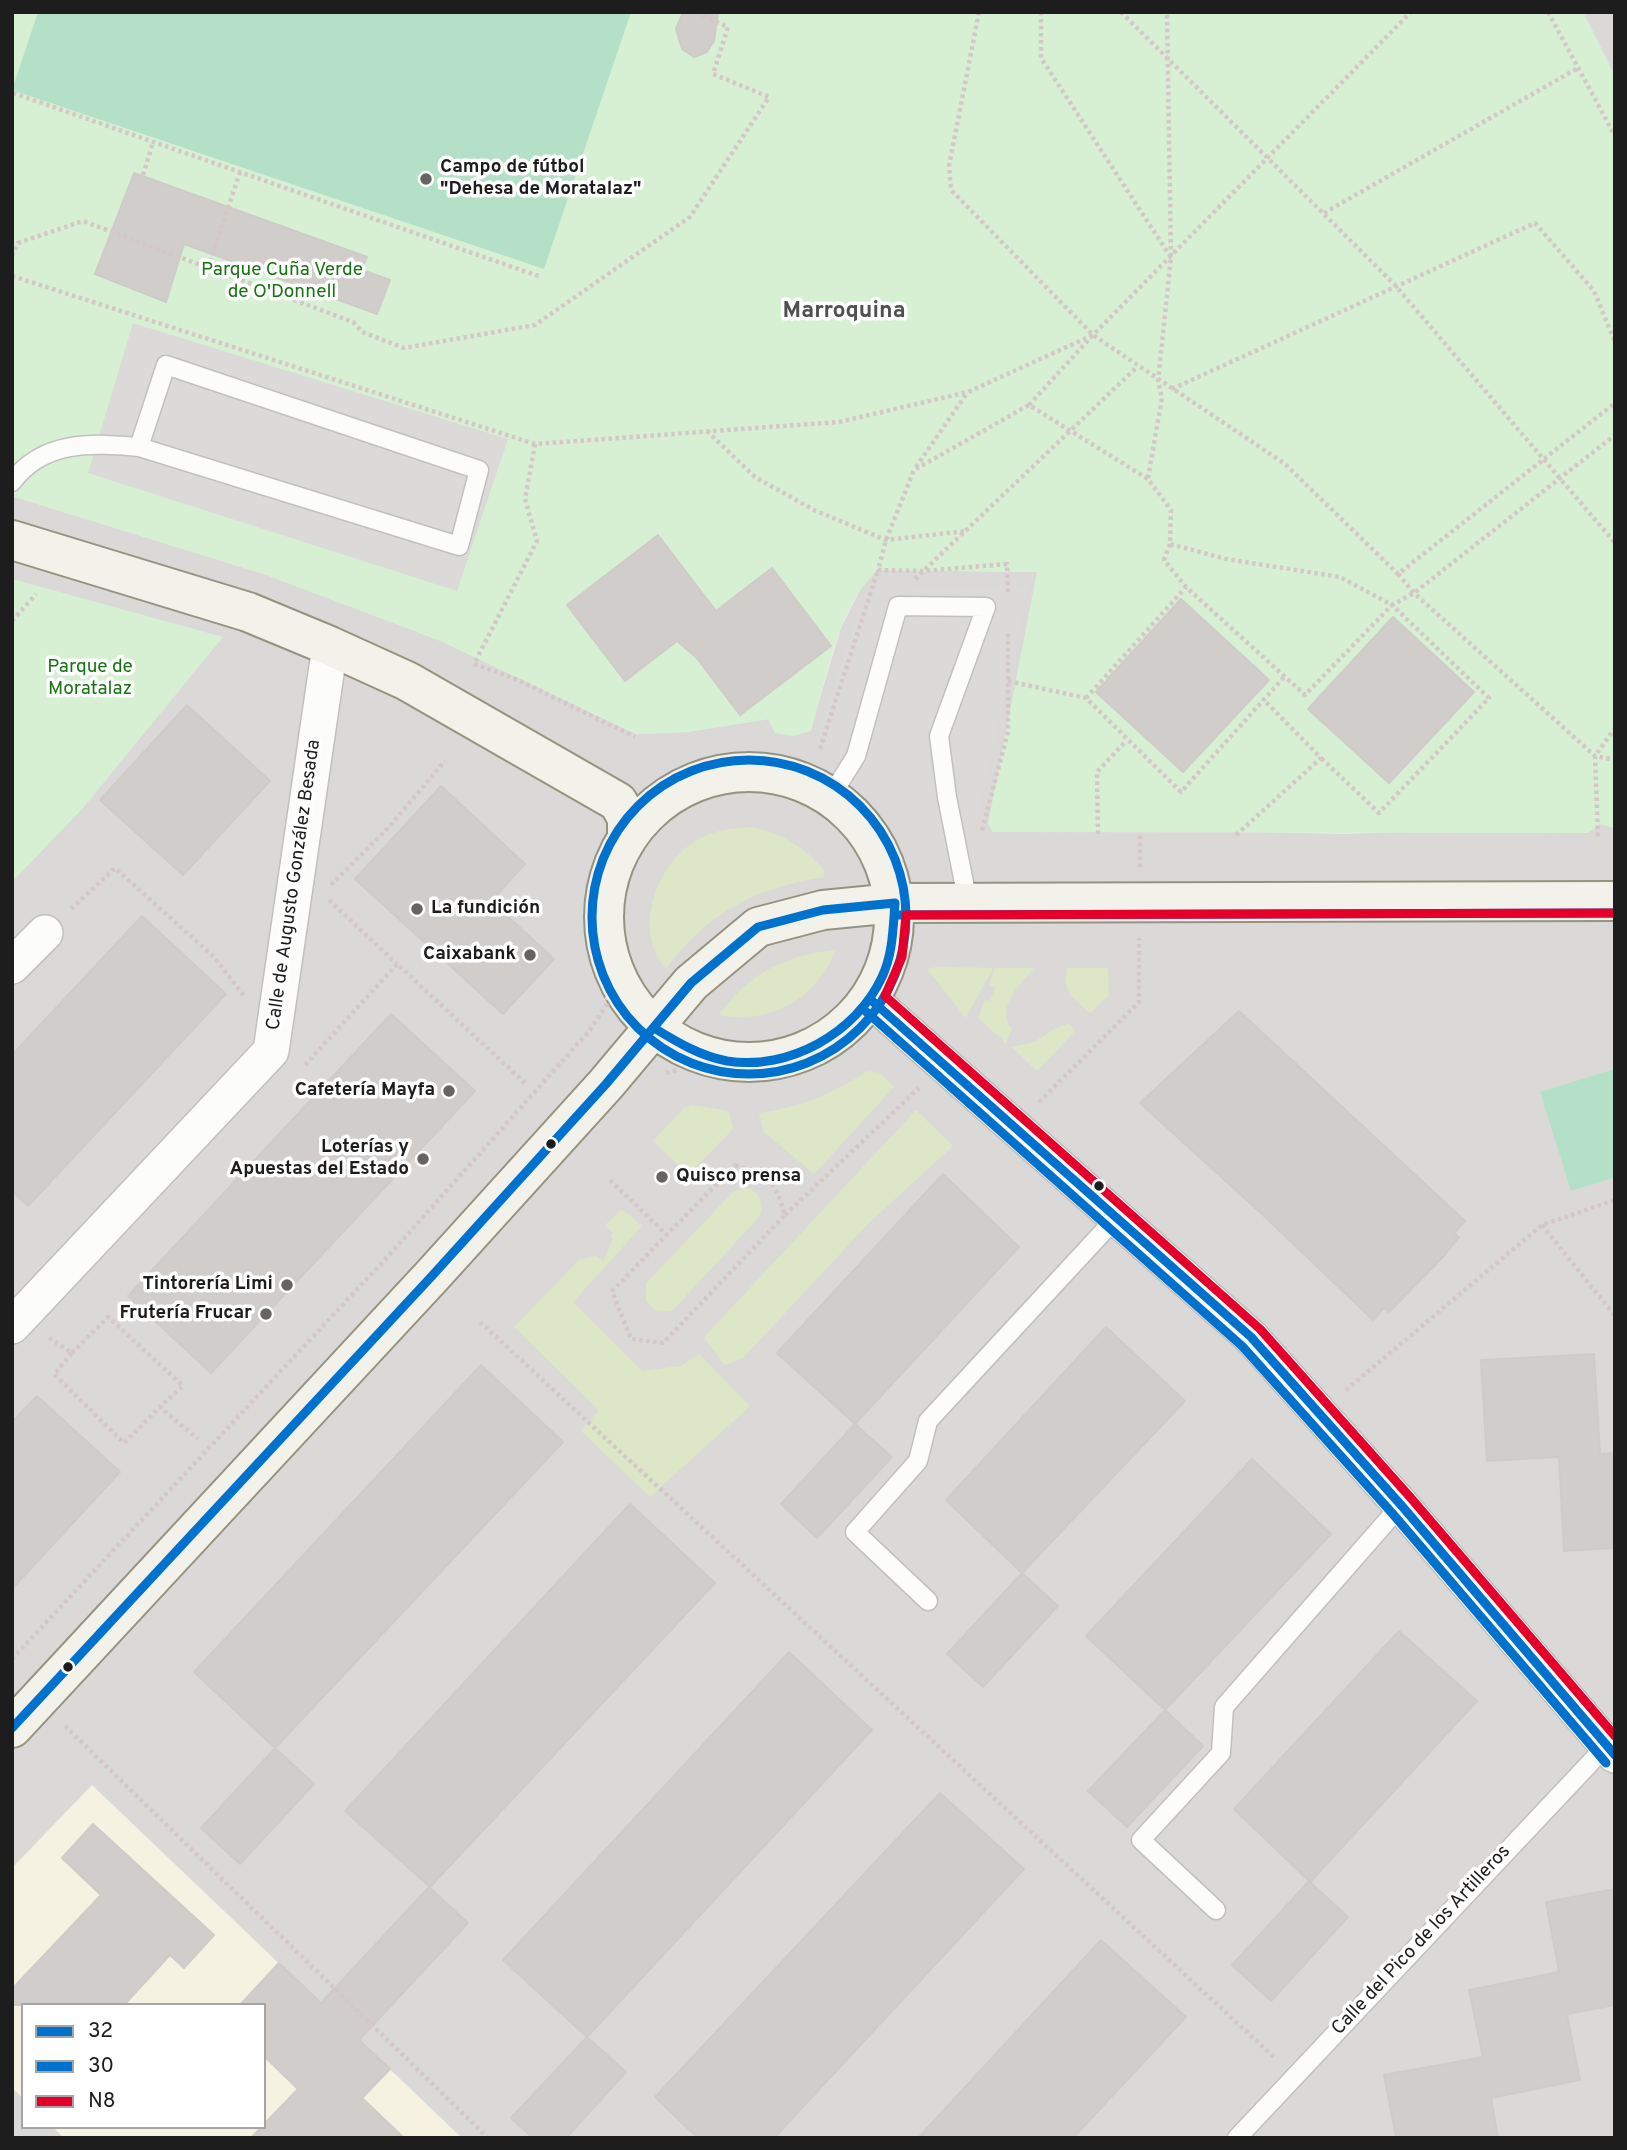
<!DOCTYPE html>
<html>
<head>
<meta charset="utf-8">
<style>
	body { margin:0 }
	#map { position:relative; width:1627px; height:2150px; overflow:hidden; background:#ece9e6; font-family:Overpass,sans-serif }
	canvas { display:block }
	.frame { position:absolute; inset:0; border:14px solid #1d1d1d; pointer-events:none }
	.legend { position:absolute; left:21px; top:2003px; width:245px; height:126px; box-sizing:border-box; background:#fff; border:2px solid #a5a5a5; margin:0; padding:9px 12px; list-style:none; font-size:21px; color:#1d1d1d }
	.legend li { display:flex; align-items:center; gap:14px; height:35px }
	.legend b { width:35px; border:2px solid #a5a5a5 }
</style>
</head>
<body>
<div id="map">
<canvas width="1627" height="2150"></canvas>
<div class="frame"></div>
<ul class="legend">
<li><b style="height:9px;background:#0072ce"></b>32</li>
<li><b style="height:9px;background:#0072ce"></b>30</li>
<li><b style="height:9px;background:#e4002b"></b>N8</li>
</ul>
</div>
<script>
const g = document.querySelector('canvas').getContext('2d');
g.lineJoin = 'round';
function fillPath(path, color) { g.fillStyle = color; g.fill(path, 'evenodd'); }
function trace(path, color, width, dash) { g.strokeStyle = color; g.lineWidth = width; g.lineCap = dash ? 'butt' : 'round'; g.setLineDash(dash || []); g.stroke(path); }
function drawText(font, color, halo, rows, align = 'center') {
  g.font = font + ' Overpass,sans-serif'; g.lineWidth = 7; g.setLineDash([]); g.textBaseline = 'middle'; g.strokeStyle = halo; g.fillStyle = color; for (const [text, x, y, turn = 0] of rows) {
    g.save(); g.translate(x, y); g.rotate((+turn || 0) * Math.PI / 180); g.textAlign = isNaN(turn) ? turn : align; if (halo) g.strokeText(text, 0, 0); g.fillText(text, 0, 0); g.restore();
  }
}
fillPath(new Path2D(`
	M 1583,12 L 1615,12 L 1615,76 Z
	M 12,496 L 267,575 L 441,641 L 636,734 L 687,732 L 769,719 L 810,731 L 841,628 L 864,582 L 878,570 L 1038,572 L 1168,830 L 1345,834 L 1600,824 L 1615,828 L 1615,2138 L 12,2138 ZM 23,2005 L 264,2005 L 264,2127 L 23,2127 Z`), '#dbd9d8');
fillPath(new Path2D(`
	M 92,1785 L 462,2138 L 64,2138 L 53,2127 L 264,2127 L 264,2005 L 23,2005 L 23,2098 L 12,2088 L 12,1868 Z`), '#f5f2e2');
fillPath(new Path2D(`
	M 754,827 C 785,836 803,846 824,870 L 824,877 C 752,889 711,911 666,968 C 631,929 658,859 701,838 C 718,829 736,828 754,827 Z
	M 836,950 C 815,1000 772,1024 719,1015 C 748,974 785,955 836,950 Z
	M 936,967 L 993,968 L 966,1018 L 927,969 Z
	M 995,968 L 1034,968 C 1020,985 995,1007 1012,1029 L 1006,1043 L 978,1018 L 985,1000 L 990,1001 L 995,988 L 989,985 Z
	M 1067,968 L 1108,968 L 1109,995 L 1090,1013 C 1073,999 1062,991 1067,968 Z
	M 1069,1024 L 1076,1030 L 1037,1071 L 1012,1047 L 1034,1042 L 1056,1028 Z
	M 868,1071 L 880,1073 L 894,1087 L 814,1174 L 764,1132 L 759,1113 C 805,1106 829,1095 868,1071 Z
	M 692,1105 L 729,1111 L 733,1129 L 688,1175 L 653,1141 L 684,1108 Z
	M 916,1110 L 953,1146 L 869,1223 L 743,1358 L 725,1365 L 704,1338 L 707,1334 Z
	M 744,1188 L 751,1188 C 761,1197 764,1204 759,1217 L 673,1310 L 657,1312 L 646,1301 L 646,1283 L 734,1191 Z
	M 622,1209 L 642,1226 L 573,1302 L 642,1371 L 681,1366 L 699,1354 L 750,1406 L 650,1497 L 581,1431 L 599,1410 L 514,1327 L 579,1260 L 595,1256 L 603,1261 L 613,1238 L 610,1235 L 613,1233 L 605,1225 Z`), '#dde7c7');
fillPath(new Path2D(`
	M 12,12 L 1583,12 L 1615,76 L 1615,828 L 1600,824 L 1588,833 L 993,832 L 988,824 L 1037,572 L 878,570 C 836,608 826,679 811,731 L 793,736 L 775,733 L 768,719 L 687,732 L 636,734 L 441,641 L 267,575 L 12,496 Z
	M 12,579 L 223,637 L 83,808 L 12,882 Z`), '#d7f0d3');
fillPath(new Path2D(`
	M 38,12 L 631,12 L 544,269 L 12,90 Z
	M 1615,1069 L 1615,1177 L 1571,1191 L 1540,1092 Z`), '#b4e0c7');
fillPath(new Path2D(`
	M 133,323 L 508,439 L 457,591 L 88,473 Z
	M 1028,586 L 974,833 L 935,857 L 815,740 L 865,592 Z`), '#dcdad9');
const building = new Path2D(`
	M 683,12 L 718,12 L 714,41 L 707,52 L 694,57 L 682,49 L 676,29 Z
	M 134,173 L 367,257 L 362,270 L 390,280 L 377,314 L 184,244 L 166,302 L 95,274 Z
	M 658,535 L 716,611 L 772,568 L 831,646 L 740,715 L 696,657 L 677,641 L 625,681 L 567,605 Z
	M 1181,599 L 1269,680 L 1183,772 L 1096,692 Z
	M 1393,617 L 1474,692 L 1389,783 L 1308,709 Z
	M 187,705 L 270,781 L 183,875 L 100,800 Z
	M 441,786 L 525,864 L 491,901 L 554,959 L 503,1014 L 355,879 Z
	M 142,916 L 226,994 L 28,1206 L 12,1191 L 12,1055 Z
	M 1239,1011 L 1465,1221 L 1454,1233 L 1459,1237 L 1442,1258 L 1389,1312 L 1384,1308 L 1373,1320 L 1263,1215 L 1140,1103 Z
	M 391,1014 L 475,1091 L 211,1373 L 128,1296 Z
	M 943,1174 L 1019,1247 L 855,1424 L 892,1457 L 817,1538 L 781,1504 L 855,1424 L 777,1353 Z
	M 1106,1327 L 1185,1401 L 1022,1573 L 946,1500 Z
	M 1594,1354 L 1600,1454 L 1615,1453 L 1615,1548 L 1564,1551 L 1559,1457 L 1487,1461 L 1481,1360 Z
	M 481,1365 L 563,1442 L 275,1748 L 194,1672 Z
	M 37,1396 L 120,1472 L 12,1589 L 12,1422 Z
	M 1252,1459 L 1331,1534 L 1165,1710 L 1086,1636 Z
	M 630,1504 L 715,1583 L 430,1887 L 345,1811 Z
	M 1022,1573 L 1058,1606 L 983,1687 L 947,1654 Z
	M 1399,1631 L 1477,1701 L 1310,1882 L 1348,1917 L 1271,2001 L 1232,1965 L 1309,1881 L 1234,1809 Z
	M 789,1652 L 872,1730 L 587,2037 L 503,1960 Z
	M 1165,1710 L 1203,1746 L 1127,1827 L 1088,1791 Z
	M 275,1748 L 314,1784 L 240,1864 L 201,1828 Z
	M 940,1793 L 1024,1869 L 774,2138 L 698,2138 L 655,2097 Z
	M 93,1824 L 214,1935 L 184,1968 L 170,1955 L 124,2005 L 12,2005 L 12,1989 L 101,1895 L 62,1858 Z
	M 429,1887 L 468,1923 L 359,2040 L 390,2069 L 362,2098 L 404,2138 L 251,2138 L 298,2089 L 264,2056 L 264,2005 L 240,2005 L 279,1963 L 321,2003 Z
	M 1615,1889 L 1615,2005 L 1567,2014 L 1580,2080 L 1491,2098 L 1498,2138 L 1396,2138 L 1384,2075 L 1483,2057 L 1469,1990 L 1559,1972 L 1546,1902 Z
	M 1101,1940 L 1186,2017 L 1099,2110 L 1073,2138 L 918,2138 Z
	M 587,2037 L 626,2072 L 566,2138 L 533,2138 L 511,2118 Z`);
fillPath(building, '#d0cdcb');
trace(building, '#cfcbc8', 2);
const lane = new Path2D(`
	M 12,482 C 43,440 92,443 139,447 L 459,546 L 479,470 L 166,365 L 139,447
	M 831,796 L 856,756 L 898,606 L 986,607 L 939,736 L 947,797 L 968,903
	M 928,1601 L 855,1532 L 918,1461 L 928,1421 L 1116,1218
	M 1216,1910 L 1141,1840 L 1221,1753 L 1224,1707 L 1401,1505
	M 1237,2138 L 1607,1745`);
const street = new Path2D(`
	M 12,966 L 45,933
	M 870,999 L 1251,1337 L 1401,1505 L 1615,1755
	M 12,1326 L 271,1051 L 330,646`);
const secondary = new Path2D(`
	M 12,540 L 248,612 L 330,646 L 407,681 L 618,802 L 627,818 L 627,839
	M604 917a145 145 0 1 1 290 0a145 145 0 1 1-290 0Z
	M 12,1728 L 431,1277 L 606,1084 L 691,983 L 758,927 L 823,910 L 895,903 L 1615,901`);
trace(lane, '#c1c0be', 21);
trace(street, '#c1c0be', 38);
trace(secondary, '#959380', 42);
trace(new Path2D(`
	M 979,12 L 949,166 L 951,190 L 1093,335 L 1285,464 L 1398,574 L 1615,403
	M 1041,12 L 1041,58 L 1170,256
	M 1121,12 L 1395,285 L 1615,543
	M 1548,12 L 1615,136
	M 13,93 L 541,277
	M 143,175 L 153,142
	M 1324,213 L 1578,68
	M 12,256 L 18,243 L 83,221 L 353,322 L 362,332 L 404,348 L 535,325 L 690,217 L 769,97 L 713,74 L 728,27 L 703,16 L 705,12
	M 208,268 L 240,172
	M 12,276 L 535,444 L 839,422 L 968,392 L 1093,335
	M 1172,389 L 1535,223 L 1594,291 L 1615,342
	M 1029,405 L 1093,335 L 1411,12
	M 707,431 L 755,477 L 814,510 L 886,540 L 966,531
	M 535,444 L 525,499 L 537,541 L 474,664 L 518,680 L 635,737
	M 916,467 L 967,393
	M 1148,478 L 1162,398 L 1158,381 L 1171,257 L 1167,12
	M 1170,544 L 1164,560 L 1186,587 L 1305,695 L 1392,605 L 1489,698 L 1379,813 L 1321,758
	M 1398,574 L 1414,593 L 1595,756 L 1615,760
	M 915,579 L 1137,367
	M 1008,592 L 1007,564 L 924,571 L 878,570 L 886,540 L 914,470 L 1029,405 L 1148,479 L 1171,510 L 1170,544 L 1226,559 L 1340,577 L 1392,605 L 1414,593 L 1615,435
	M 12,621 L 36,594
	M 1008,681 L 1086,698 L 1181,792 L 1285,676
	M 1086,698 L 1186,587
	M 820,749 L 878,570
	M 982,830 L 1008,732 L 1008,632
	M 1098,834 L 1097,772 L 1126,741
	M 1236,835 L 1321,758 L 1263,699
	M 1598,836 L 1595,756 L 1615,728
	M 1140,867 L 1140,835
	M 331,885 L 389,827 L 445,761
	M 329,900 L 397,964
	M 71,909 L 115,868 L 215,958 L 244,996
	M 305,1065 L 397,964 L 525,1083
	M 666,1073 L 677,1070
	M 1039,1102 L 1139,1002 L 1139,938
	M 735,1165 C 769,1177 775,1180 785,1215 L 663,1343 L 631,1339 L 612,1291 Z
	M 610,1180 L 667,1235
	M 785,1215 L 919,1088
	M 1542,1225 L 1615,1316
	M 480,1322 L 1276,2059
	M 49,1338 L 72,1353 L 54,1374 L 124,1443 L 160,1407 L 198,1439
	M 72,1353 L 108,1317 L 183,1386 L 160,1407
	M 1346,1390 L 1542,1225 L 1615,1200
	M 12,1659 L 391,1253 L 590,1030 L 607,1004 L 607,979 L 596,943 L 592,911 L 600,864
	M 65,1726 L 488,2138`), '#d5c7c7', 4.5, [3.5, 3.5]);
trace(lane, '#fcfcfb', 18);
trace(street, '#fcfcfb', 35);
trace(secondary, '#f3f2ea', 38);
trace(new Path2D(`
	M 870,999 L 1251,1337 L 1401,1505 L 1615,1755
	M 12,1728 L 431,1277 L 606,1084 L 691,983 L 758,927 L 823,910 L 895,903 C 893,927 893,954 882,977 C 856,1033 789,1071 727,1061 C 700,1056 677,1042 654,1028`), '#0072ce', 9);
trace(new Path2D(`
	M592 917a157 157 0 1 1 314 0a157 157 0 1 1-314 0Z
	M 895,915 L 1615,913
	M 862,1008 L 1242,1346 L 1392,1513 L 1606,1763`), '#0072ce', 9);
trace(new Path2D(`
	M 1615,913 L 906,915 L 902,957 L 885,996 L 1260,1329 L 1410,1497 L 1615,1736`), '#e4002b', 9);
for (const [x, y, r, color] of [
	[426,179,7,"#656463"],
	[417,909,7,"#656463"],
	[530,955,7,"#656463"],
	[449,1091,7,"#656463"],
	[551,1144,6,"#1d1d1d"],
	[423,1159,7,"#656463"],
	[662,1177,7,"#656463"],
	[1099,1186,6,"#1d1d1d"],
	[287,1285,7,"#656463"],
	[266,1314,7,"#656463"],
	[68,1667,6,"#1d1d1d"]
]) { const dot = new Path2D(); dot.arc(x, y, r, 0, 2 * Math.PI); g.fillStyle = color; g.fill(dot); trace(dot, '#fff', 2.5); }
drawText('bold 19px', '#1d1d1d', '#fff', [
	["Campo de fútbol",440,168,"left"],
	["\"Dehesa de Moratalaz\"",440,190,"left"],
	["La fundición",431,909,"left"],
	["Caixabank",516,955],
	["Cafetería Mayfa",435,1091],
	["Loterías y",409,1148],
	["Apuestas del Estado",409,1170],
	["Quisco prensa",676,1177,"left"],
	["Tintorería Limi",273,1285],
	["Frutería Frucar",252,1314]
], 'right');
drawText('19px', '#177412', '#fff', [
	["Parque Cuña Verde",282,271],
	["de O'Donnell",282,293],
	["Parque de",90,668],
	["Moratalaz",90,690]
]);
drawText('19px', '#1d1d1d', '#fff', [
	["Calle de Augusto González Besada",295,885,-82],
	["Calle del Pico de los Artilleros",1422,1941,-47]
]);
drawText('bold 23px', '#505050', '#fff', [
	["Marroquina",844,312]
]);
</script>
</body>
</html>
